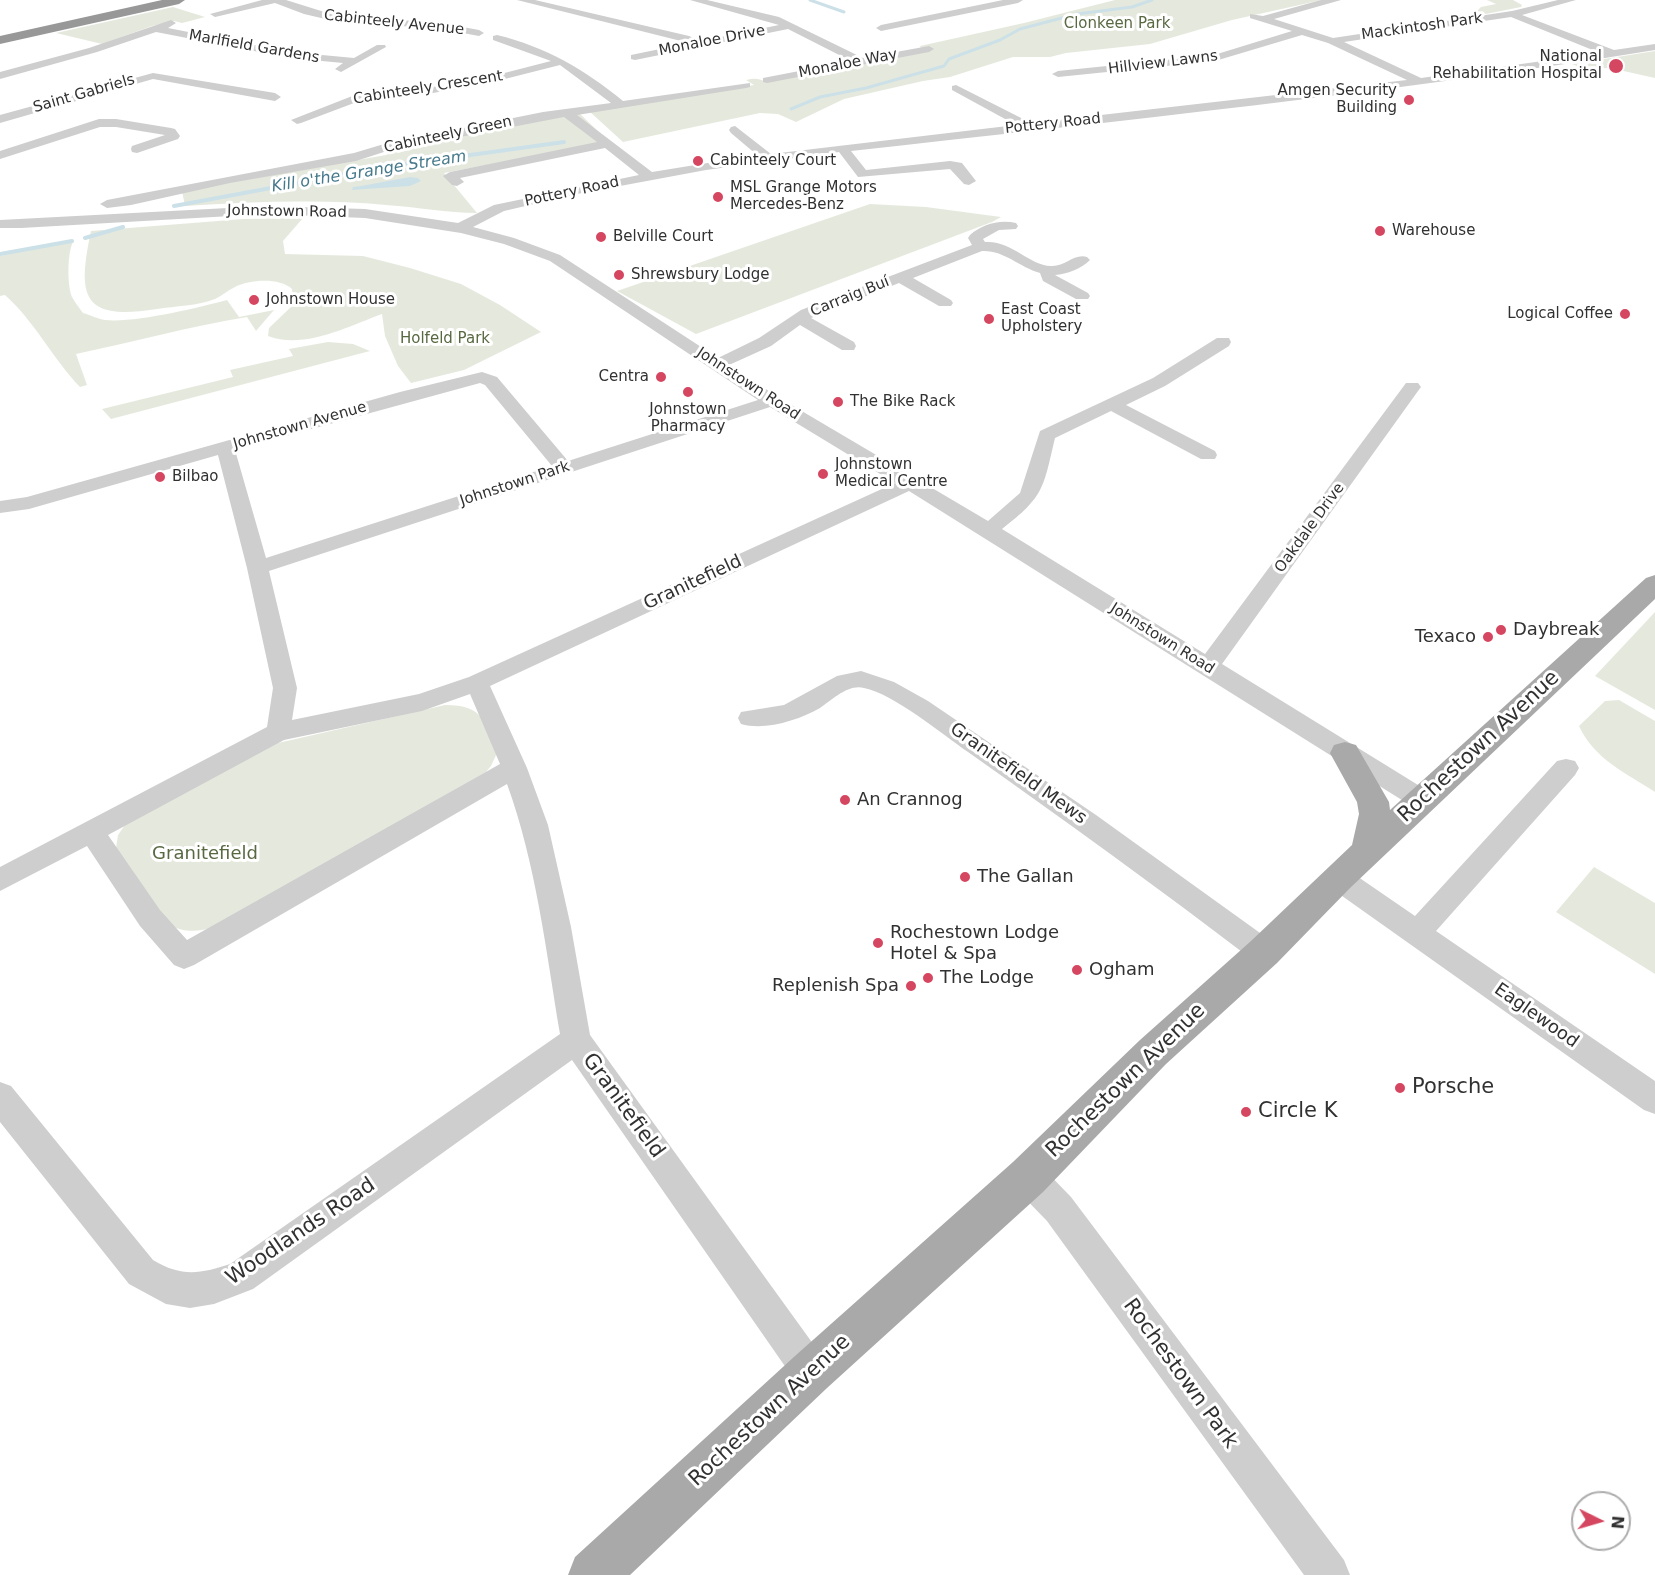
<!DOCTYPE html>
<html>
<head>
<meta charset="utf-8">
<style>
	body { margin:0 }
	#map { position:relative; width:1655px; height:1575px; overflow:hidden; background:#fff; font-family:"DejaVu Sans",sans-serif }
	canvas { display:block }
	.north { position:absolute; left:1571px; top:1491px; width:60px; height:60px; box-sizing:border-box; background:#fff; border:2px solid #adadad; border-radius:50%; rotate:95deg; font-size:16px; font-weight:700; line-height:24px; text-align:center; color:#313131 }
	.north::after { content:''; display:block; margin:auto; width:21px; height:27px; background:#d54660; clip-path:polygon(50% 0,100% 100%,50% 72%,0 100%) }
</style>
</head>
<body>
<div id="map">
<canvas width="1655" height="1575"></canvas>
<div class="north">N</div>
</div>
<script>
const g = document.querySelector('canvas').getContext('2d');
g.lineJoin = 'round';
function fillPath(path, color) { g.fillStyle = color; g.fill(path, 'evenodd'); }
function trace(path, color, width, dash) { g.strokeStyle = color; g.lineWidth = width; g.lineCap = dash ? 'butt' : 'round'; g.setLineDash(dash || []); g.stroke(path); }
function drawText(font, color, halo, rows, align = 'center') {
  g.font = font + ' "DejaVu Sans",sans-serif'; g.lineWidth = 6; g.setLineDash([]); g.textBaseline = 'middle'; g.strokeStyle = halo; g.fillStyle = color; for (const [text, x, y, turn = 0] of rows) {
    g.save(); g.translate(x, y); g.rotate((+turn || 0) * Math.PI / 180); g.textAlign = isNaN(turn) ? turn : align; if (halo) g.strokeText(text, 0, 0); g.fillText(text, 0, 0); g.restore();
  }
}
fillPath(new Path2D(`
	M 1115,0 L 1322,0 L 1232,20 L 1150,44 L 1066,53 L 1050,57 L 1013,57 L 950,77 L 923,81 L 844,99 L 796,122 L 778,114 L 760,113 L 623,142 L 589,111 L 754,85 L 746,80 C 755,78 758,78 766,82 L 922,51 L 920,46 L 1024,23 Z
	M 1487,0 L 1513,0 L 1522,5 L 1521,7 L 1486,14 L 1477,11 L 1481,7 L 1496,4 Z
	M 173,7 L 205,17 L 182,23 L 174,21 L 152,26 L 102,44 L 56,33 Z
	M 1655,51 L 1655,78 L 1610,68 L 1584,69 L 1572,64 Z
	M 578,112 L 604,137 L 597,144 L 444,173 L 477,213 C 447,213 417,207 386,205 C 319,199 251,202 185,206 L 182,191 L 386,155 L 404,147 Z
	M 870,204 L 926,207 L 1001,217 L 992,222 L 696,334 L 617,291 Z
	M 303,218 L 283,241 L 285,254 L 363,256 L 410,268 L 461,284 L 500,305 L 541,332 L 464,370 L 411,383 L 398,366 L 385,336 L 382,314 C 349,326 304,350 268,336 L 269,328 L 293,305 L 292,289 C 279,277 249,280 235,287 C 228,290 222,296 215,299 C 198,306 175,306 157,309 C 82,321 77,297 91,231 L 243,219 Z
	M 74,240 C 67,251 67,285 72,297 C 75,302 79,308 83,313 C 90,315 98,319 105,320 C 135,323 197,308 227,300 L 239,317 L 274,310 L 256,331 L 247,317 C 191,326 133,342 76,354 L 87,385 L 80,387 C 53,359 35,322 5,295 L 0,296 L 0,256 Z
	M 328,342 L 353,344 L 370,351 L 111,419 L 102,409 L 233,377 L 230,370 L 293,356 L 289,349 Z
	M 1655,612 L 1655,710 L 1595,676 Z
	M 1619,700 L 1655,721 L 1655,792 C 1626,773 1594,759 1579,726 L 1605,701 Z
	M 445,705 C 485,705 484,722 497,753 L 491,766 L 486,772 L 215,927 C 199,932 182,933 169,924 L 116,848 L 118,835 L 127,822 L 278,743 Z
	M 1594,867 L 1655,903 L 1655,974 L 1556,912 Z`), '#e5e9dd');
fillPath(new Path2D(`
	M 410,177 L 418,178 L 421,181 L 410,186 L 352,190 L 353,187 L 361,186 Z`), '#cce0e8');
trace(new Path2D(`
	M 810,0 L 844,12
	M 791,109 L 820,97 L 866,88 L 944,66 L 949,59 L 1000,40 L 1020,29 L 1077,14 L 1132,7 L 1152,0`), '#cce0e8', 3);
trace(new Path2D(`
	M 174,206 L 384,167 L 564,142
	M 85,238 L 123,227
	M 0,254 L 72,241`), '#cce0e8', 4);
fillPath(new Path2D(`
	M 262,0 L 286,0 L 334,15 L 441,23 L 479,30 L 484,33 L 479,36 L 441,29 L 334,21 L 304,14 L 275,3 L 215,17 L 210,14 Z
	M 517,0 L 535,0 L 689,36 L 701,41 L 779,25 L 690,0 L 707,0 L 779,17 L 863,58 L 929,46 L 934,49 L 929,52 L 767,83 L 763,82 L 763,78 L 851,61 L 788,29 L 635,60 L 631,59 L 631,55 L 689,43 Z
	M 1003,0 L 1023,0 L 1018,3 L 881,31 L 876,28 L 881,25 Z
	M 1321,0 L 1341,0 L 1274,19 L 1333,38 L 1512,11 L 1558,0 L 1576,0 L 1522,15 L 1614,50 L 1655,44 L 1655,50 C 1388,93 1119,121 851,151 L 866,170 L 950,161 L 962,163 L 976,181 L 969,185 L 964,184 L 950,169 L 858,177 L 839,152 L 706,170 L 577,194 L 504,211 L 473,227 L 514,238 L 560,255 L 718,358 L 759,338 L 801,310 L 972,245 L 968,238 L 970,235 C 982,224 1000,219 1016,223 L 1018,226 L 1016,229 L 999,230 L 983,239 L 985,242 C 1012,240 1028,265 1051,266 C 1065,267 1074,253 1087,257 L 1090,260 C 1081,269 1067,274 1055,275 L 1088,293 L 1090,296 L 1088,299 L 1076,299 L 1043,281 L 1040,273 C 1019,267 1004,250 982,251 L 913,278 L 951,300 L 953,303 L 951,306 L 939,306 L 899,283 L 811,318 L 854,342 L 856,346 L 854,350 L 842,350 L 800,325 L 771,346 L 729,365 L 778,397 L 988,521 L 1020,493 L 1040,431 L 1153,378 L 1217,338 L 1229,338 L 1231,342 L 1229,346 L 1165,386 L 1126,405 L 1215,451 L 1217,455 L 1215,459 L 1201,459 L 1111,411 L 1055,438 C 1043,488 1045,496 1002,529 L 1205,654 L 1406,383 L 1418,383 L 1421,387 L 1418,391 L 1222,664 L 1431,793 L 1435,800 L 1431,807 L 1422,810 L 1413,807 L 909,491 L 490,686 L 527,768 L 548,825 L 571,927 L 590,1035 L 824,1359 L 830,1372 L 824,1385 L 811,1391 L 798,1385 L 572,1060 L 253,1289 L 214,1304 L 190,1308 L 166,1304 L 129,1284 L 0,1122 L 0,1082 L 11,1086 L 153,1260 C 181,1277 200,1274 230,1264 L 560,1034 C 546,950 536,864 507,784 L 194,965 L 184,969 L 174,965 L 140,926 L 87,846 L 0,891 L 0,867 L 267,727 L 273,688 L 247,568 L 218,455 L 29,509 L 0,513 L 0,501 L 27,497 L 400,392 L 482,372 L 497,377 L 568,461 L 758,400 L 550,261 L 504,244 L 461,233 L 365,218 L 266,214 L 21,228 L 0,228 L 0,220 L 266,206 L 365,209 L 458,223 L 494,205 L 639,175 L 605,148 L 460,178 L 464,182 L 457,186 L 452,185 L 443,176 L 450,172 L 597,142 L 564,117 L 387,151 L 356,161 L 230,183 L 131,205 L 107,208 L 100,204 L 107,200 L 354,153 L 384,144 L 543,112 L 611,103 L 560,65 L 485,84 L 427,94 L 362,100 L 301,123 L 297,124 L 291,120 L 360,93 L 427,88 L 485,78 L 551,61 L 493,40 L 493,36 L 497,35 C 546,47 584,69 623,101 L 750,83 L 750,87 L 746,88 L 577,115 L 652,172 L 757,155 L 731,133 L 729,130 L 731,127 L 735,126 L 771,154 L 1016,125 L 952,90 L 952,86 L 956,85 L 1031,123 L 1407,80 L 1328,43 L 1302,35 L 1215,61 L 1058,77 L 1052,74 L 1058,71 L 1214,55 L 1292,31 L 1250,18 L 1250,14 L 1263,16 ZM 1511,17 L 1600,53 L 1421,78 L 1344,42 ZM 480,383 L 485,385 L 552,466 L 266,558 L 235,450 ZM 770,407 L 895,483 L 469,677 L 419,694 L 292,720 L 297,688 L 269,571 ZM 470,694 L 500,764 L 187,940 L 160,910 L 108,835 L 284,740 L 422,711 Z
	M 171,20 L 176,23 L 168,28 L 290,52 L 354,58 L 377,45 L 385,45 L 386,47 L 341,72 L 335,69 L 343,63 L 290,58 L 156,32 L 97,52 L 0,79 L 0,72 L 89,48 Z
	M 153,73 L 275,93 L 281,97 L 275,101 L 153,79 L 0,123 L 0,115 Z
	M 99,119 L 116,119 L 171,128 L 175,129 L 180,136 L 178,139 L 137,153 L 132,152 L 131,149 L 132,146 L 165,135 L 116,127 L 100,127 L 0,159 L 0,151 Z
	M 861,671 L 894,682 L 928,701 L 1096,815 L 1274,943 L 1278,952 L 1274,961 L 1264,964 L 1254,961 C 1160,889 1064,820 968,752 C 942,734 894,694 864,688 C 848,684 832,700 820,708 C 799,720 765,731 741,724 L 738,718 L 741,712 L 784,705 L 837,676 Z
	M 1566,759 L 1575,761 L 1579,768 L 1575,775 L 1436,931 L 1655,1081 L 1655,1114 L 1644,1110 L 1328,886 L 1324,878 L 1328,870 L 1338,867 L 1348,870 L 1415,916 L 1557,761 Z
	M 1028,1160 L 1040,1165 L 1071,1197 L 1344,1560 L 1350,1575 L 1304,1575 L 1047,1221 L 1016,1189 L 1011,1177 L 1016,1165 Z`), '#cecece');
fillPath(new Path2D(`
	M 1655,575 L 1655,599 L 1350,888 L 1277,963 L 1166,1064 L 1043,1192 L 827,1388 L 630,1575 L 568,1575 L 575,1557 L 795,1356 L 1013,1162 L 1140,1040 L 1251,941 L 1352,845 L 1359,814 L 1357,802 L 1330,753 L 1334,745 L 1345,742 L 1356,745 L 1389,802 L 1390,810 L 1646,578 Z`), '#a9a9a9');
fillPath(new Path2D(`
	M 162,0 L 185,0 L 179,4 L 0,44 L 0,36 Z`), '#989898');
for (const [x, y, r, color] of [
	[1616,66,8,"#d54660"],
	[1409,100,6,"#d54660"],
	[698,161,6,"#d54660"],
	[718,197,6,"#d54660"],
	[1380,231,6,"#d54660"],
	[601,237,6,"#d54660"],
	[619,275,6,"#d54660"],
	[254,300,6,"#d54660"],
	[1625,314,6,"#d54660"],
	[989,319,6,"#d54660"],
	[661,377,6,"#d54660"],
	[688,392,6,"#d54660"],
	[838,402,6,"#d54660"],
	[823,474,6,"#d54660"],
	[160,477,6,"#d54660"],
	[1501,630,6,"#d54660"],
	[1488,637,6,"#d54660"],
	[845,800,6,"#d54660"],
	[965,877,6,"#d54660"],
	[878,943,6,"#d54660"],
	[1077,970,6,"#d54660"],
	[928,978,6,"#d54660"],
	[911,986,6,"#d54660"],
	[1400,1088,6,"#d54660"],
	[1246,1112,6,"#d54660"]
]) { const dot = new Path2D(); dot.arc(x, y, r, 0, 2 * Math.PI); g.fillStyle = color; g.fill(dot); trace(dot, '#fff', 2); }
drawText('15px', '#313131', '#fff', [
	["Cabinteely Avenue",394,23,6],
	["Mackintosh Park",1422,27,-8],
	["Monaloe Drive",712,41,-11],
	["Marlfield Gardens",254,47,10],
	["Hillview Lawns",1163,63,-7],
	["Monaloe Way",848,64,-11],
	["Cabinteely Crescent",428,88,-9],
	["Saint Gabriels",84,94,-16],
	["Pottery Road",1053,124,-6],
	["Cabinteely Green",448,135,-12],
	["Pottery Road",572,192,-12],
	["Johnstown Road",287,212,1],
	["Carraig Buí",850,297,-22],
	["Johnstown Road",748,384,33],
	["Johnstown Avenue",300,426,-16],
	["Johnstown Park",515,484,-18],
	["Oakdale Drive",1310,528,-54],
	["Johnstown Road",1162,639,32]
]);
drawText('15px', '#586942', '#fff', [
	["Clonkeen Park",1117,24],
	["Holfeld Park",445,339]
]);
drawText('15px', '#313131', '#fff', [
	["National",1602,57,"right"],
	["Rehabilitation Hospital",1602,74,"right"],
	["Amgen Security",1397,91,"right"],
	["Building",1397,108,"right"],
	["Cabinteely Court",710,161],
	["MSL Grange Motors",730,188],
	["Mercedes-Benz",730,205],
	["Warehouse",1392,231],
	["Belville Court",613,237],
	["Shrewsbury Lodge",631,275],
	["Johnstown House",266,300],
	["East Coast",1001,310],
	["Upholstery",1001,327],
	["Logical Coffee",1613,314,"right"],
	["Centra",649,377,"right"],
	["The Bike Rack",850,402],
	["Johnstown",688,410,"center"],
	["Pharmacy",688,427,"center"],
	["Johnstown",835,465],
	["Medical Centre",835,482],
	["Bilbao",172,477]
], 'left');
drawText('italic 16px', '#46798c', '#fff', [
	["Kill o'the Grange Stream",369,172,-9]
]);
drawText('18px', '#313131', '#fff', [
	["Granitefield",693,583,-25],
	["Granitefield Mews",1018,774,35],
	["Eaglewood",1536,1016,35]
]);
drawText('18px', '#313131', '#fff', [
	["Daybreak",1513,630],
	["Texaco",1476,637,"right"],
	["An Crannog",857,800],
	["The Gallan",977,877],
	["Rochestown Lodge",890,933],
	["Hotel & Spa",890,954],
	["Ogham",1089,970],
	["The Lodge",940,978],
	["Replenish Spa",899,986,"right"]
], 'left');
drawText('18px', '#586942', '#fff', [
	["Granitefield",205,854]
]);
drawText('21px', '#313131', '#fff', [
	["Rochestown Avenue",1479,747,-43],
	["Rochestown Avenue",1126,1081,-44],
	["Granitefield",623,1106,54],
	["Woodlands Road",301,1232,-34],
	["Rochestown Park",1180,1374,54],
	["Rochestown Avenue",770,1411,-43]
]);
drawText('21px', '#313131', '#fff', [
	["Porsche",1412,1088],
	["Circle K",1258,1112]
], 'left');
</script>
</body>
</html>
